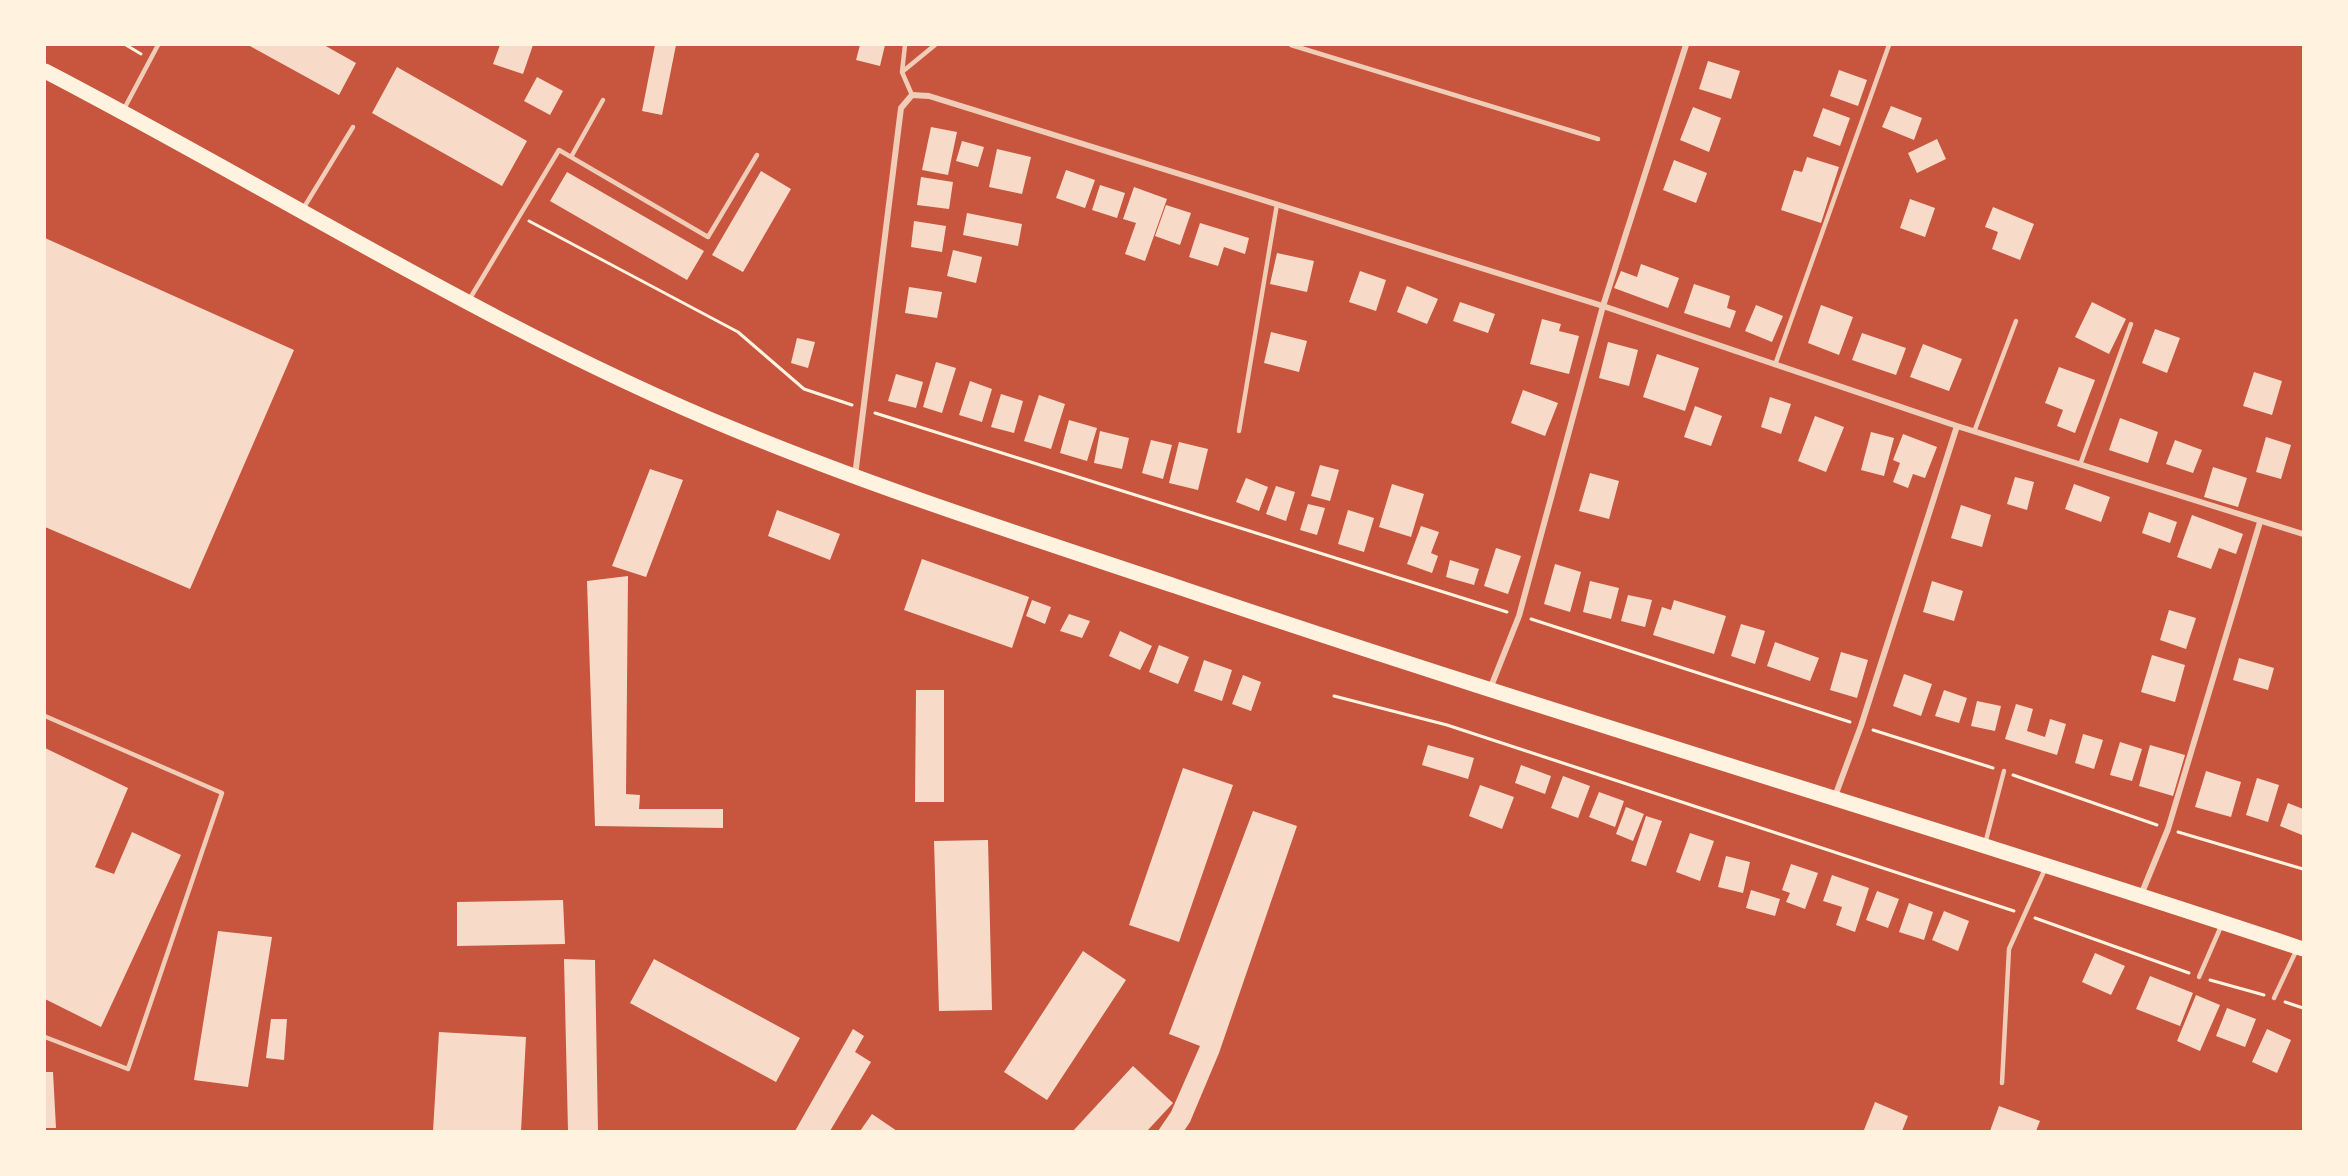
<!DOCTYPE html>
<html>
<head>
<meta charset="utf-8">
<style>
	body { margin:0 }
	#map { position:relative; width:2348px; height:1176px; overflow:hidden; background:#c8553d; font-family:"IBM Plex Sans",sans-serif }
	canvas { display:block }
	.frame { position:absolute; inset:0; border:46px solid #fff3e0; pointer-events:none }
</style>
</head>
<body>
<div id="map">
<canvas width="2348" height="1176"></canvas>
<div class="frame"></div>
</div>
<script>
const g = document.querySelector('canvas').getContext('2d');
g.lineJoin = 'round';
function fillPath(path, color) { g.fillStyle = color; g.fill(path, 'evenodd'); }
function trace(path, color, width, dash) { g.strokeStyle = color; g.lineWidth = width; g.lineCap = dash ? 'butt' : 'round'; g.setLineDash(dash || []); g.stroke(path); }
fillPath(new Path2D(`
	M 248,45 L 324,45 L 356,63 L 339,95 Z
	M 500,45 L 533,45 L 523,74 L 493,64 Z
	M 655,45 L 676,45 L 662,115 L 642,111 Z
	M 860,45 L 885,45 L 880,66 L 856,60 Z
	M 1708,61 L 1740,71 L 1731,99 L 1699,89 Z
	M 397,67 L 527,141 L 502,186 L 372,113 Z
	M 1839,70 L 1867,80 L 1858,106 L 1830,96 Z
	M 537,77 L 563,91 L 550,115 L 524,101 Z
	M 1891,106 L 1922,118 L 1914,140 L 1882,127 Z
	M 1693,107 L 1721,118 L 1709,152 L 1680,140 Z
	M 1823,108 L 1850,118 L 1840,146 L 1813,136 Z
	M 931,127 L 957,132 L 948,175 L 922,170 Z
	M 1937,139 L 1946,159 L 1917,173 L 1908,153 Z
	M 962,141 L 984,147 L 978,167 L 956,161 Z
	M 997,149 L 1031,157 L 1022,194 L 989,187 Z
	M 1807,157 L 1839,167 L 1821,223 L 1781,210 L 1794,170 L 1802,172 Z
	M 1674,160 L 1707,173 L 1696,203 L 1663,190 Z
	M 1066,170 L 1095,180 L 1085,208 L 1056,198 Z
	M 761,171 L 791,189 L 743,272 L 712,255 Z
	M 567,172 L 704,251 L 687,280 L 550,201 Z
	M 921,177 L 953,182 L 949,209 L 917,205 Z
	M 1100,185 L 1125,193 L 1117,218 L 1092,210 Z
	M 1134,187 L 1167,199 L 1145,261 L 1125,254 L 1136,223 L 1123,219 Z
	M 1910,199 L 1935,208 L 1925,237 L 1900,228 Z
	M 1166,205 L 1191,213 L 1180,245 L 1155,236 Z
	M 1993,207 L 2034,224 L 2020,260 L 1992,249 L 1998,232 L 1985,227 Z
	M 967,213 L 1022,224 L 1018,246 L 963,235 Z
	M 914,221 L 946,226 L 942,252 L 911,247 Z
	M 1200,223 L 1249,238 L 1245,254 L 1224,247 L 1218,266 L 1189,257 Z
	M 45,238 L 294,350 L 190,589 L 45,527 Z
	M 953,250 L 982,257 L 976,283 L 947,276 Z
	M 1277,253 L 1314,261 L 1307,292 L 1270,284 Z
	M 1641,264 L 1679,278 L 1668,308 L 1614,288 L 1621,271 L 1637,277 Z
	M 1360,271 L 1386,280 L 1376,311 L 1349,302 Z
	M 1694,284 L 1730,296 L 1727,308 L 1736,311 L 1730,328 L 1684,313 Z
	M 1407,286 L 1438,299 L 1427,324 L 1397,312 Z
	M 909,287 L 942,292 L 937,318 L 905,313 Z
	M 1460,302 L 1495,314 L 1488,333 L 1453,321 Z
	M 2092,302 L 2126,319 L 2109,354 L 2075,337 Z
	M 1756,305 L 1783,316 L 1772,342 L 1745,331 Z
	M 1821,305 L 1853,317 L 1839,355 L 1808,343 Z
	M 1542,319 L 1561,324 L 1559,331 L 1579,336 L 1569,374 L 1530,364 Z
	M 2155,329 L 2180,338 L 2167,373 L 2142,363 Z
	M 1271,332 L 1307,341 L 1299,372 L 1264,363 Z
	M 1862,333 L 1906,348 L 1896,375 L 1852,360 Z
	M 797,338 L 815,342 L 808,368 L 791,363 Z
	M 1608,342 L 1638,350 L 1629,386 L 1599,378 Z
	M 1923,344 L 1962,359 L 1949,391 L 1910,377 Z
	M 1657,354 L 1699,368 L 1685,411 L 1643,397 Z
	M 936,362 L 956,368 L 942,413 L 923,407 Z
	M 2059,367 L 2095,380 L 2075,433 L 2057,426 L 2063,410 L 2045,403 Z
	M 2254,372 L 2282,381 L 2272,415 L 2243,406 Z
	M 896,374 L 923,382 L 916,408 L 888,401 Z
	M 970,381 L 992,389 L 982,422 L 959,415 Z
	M 1523,390 L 1558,403 L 1545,436 L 1511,423 Z
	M 1001,394 L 1023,401 L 1014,433 L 991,427 Z
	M 1039,395 L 1065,404 L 1051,449 L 1024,441 Z
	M 1770,397 L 1791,404 L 1781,434 L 1761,427 Z
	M 1695,406 L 1722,416 L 1711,446 L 1684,437 Z
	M 1815,416 L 1844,427 L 1826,472 L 1798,461 Z
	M 2120,418 L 2158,432 L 2148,463 L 2109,450 Z
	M 1069,420 L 1097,428 L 1087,461 L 1060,453 Z
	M 1100,431 L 1129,438 L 1122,469 L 1094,463 Z
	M 1871,432 L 1894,438 L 1884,476 L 1861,470 Z
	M 1903,434 L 1937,447 L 1925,478 L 1913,474 L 1908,488 L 1893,482 L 1900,463 L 1893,460 Z
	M 2266,437 L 2291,445 L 2281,479 L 2256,472 Z
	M 1151,440 L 1172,445 L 1163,479 L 1142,473 Z
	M 2175,440 L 2202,450 L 2193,473 L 2166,464 Z
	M 1179,442 L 1208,449 L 1198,490 L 1169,483 Z
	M 1320,465 L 1339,470 L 1330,501 L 1311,496 Z
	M 2213,467 L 2247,478 L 2238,507 L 2204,497 Z
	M 650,469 L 683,480 L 646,577 L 612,566 Z
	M 1590,473 L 1619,481 L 1609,519 L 1579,511 Z
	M 2015,477 L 2034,482 L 2027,510 L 2007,504 Z
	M 1246,478 L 1268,487 L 1259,511 L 1236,502 Z
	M 1392,484 L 1424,494 L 1411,537 L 1379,527 Z
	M 2074,484 L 2110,497 L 2101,522 L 2065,509 Z
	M 1276,486 L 1295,492 L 1286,521 L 1266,514 Z
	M 1308,504 L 1325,508 L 1317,535 L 1300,530 Z
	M 1961,505 L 1991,515 L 1982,547 L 1951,538 Z
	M 777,510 L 840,534 L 830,560 L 768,536 Z
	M 1348,510 L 1374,518 L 1364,552 L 1338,544 Z
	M 2149,512 L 2177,522 L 2170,543 L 2142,533 Z
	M 2192,515 L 2243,534 L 2236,554 L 2219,548 L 2211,569 L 2177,557 Z
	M 1421,526 L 1439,532 L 1431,553 L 1438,556 L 1432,573 L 1407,564 Z
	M 1496,548 L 1521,556 L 1508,594 L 1484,586 Z
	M 922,559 L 1029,597 L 1012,648 L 904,610 Z
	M 1450,560 L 1479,569 L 1474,585 L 1446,577 Z
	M 1555,564 L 1581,572 L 1570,612 L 1544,604 Z
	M 628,576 L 626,794 L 640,795 L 639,809 L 723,809 L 723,828 L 595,826 L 587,581 Z
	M 1590,581 L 1619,588 L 1611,619 L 1583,612 Z
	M 1932,581 L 1963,591 L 1954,621 L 1923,612 Z
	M 1628,595 L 1652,600 L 1645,627 L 1621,621 Z
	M 1032,600 L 1051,607 L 1045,624 L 1026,616 Z
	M 1674,600 L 1726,616 L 1714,654 L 1653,635 L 1662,607 L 1671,610 Z
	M 2169,610 L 2196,618 L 2186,649 L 2160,640 Z
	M 1069,614 L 1090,621 L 1082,638 L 1060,631 Z
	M 1741,624 L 1765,631 L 1755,664 L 1731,656 Z
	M 1120,631 L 1152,646 L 1140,670 L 1109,656 Z
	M 1775,642 L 1819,658 L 1810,681 L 1767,666 Z
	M 1159,645 L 1189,657 L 1178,684 L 1149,672 Z
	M 1841,652 L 1868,660 L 1857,698 L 1830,690 Z
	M 2152,655 L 2185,665 L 2175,702 L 2141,692 Z
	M 2239,658 L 2274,668 L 2268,690 L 2233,680 Z
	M 1204,660 L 1232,670 L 1222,701 L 1194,691 Z
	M 1904,674 L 1932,684 L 1921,716 L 1893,706 Z
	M 1243,675 L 1261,682 L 1251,711 L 1232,704 Z
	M 916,690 L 944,690 L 944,802 L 915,802 Z
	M 1944,690 L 1967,698 L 1959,723 L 1935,716 Z
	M 1977,701 L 2001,706 L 1995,731 L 1971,726 Z
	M 2016,704 L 2033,709 L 2027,731 L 2045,737 L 2050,719 L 2066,724 L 2057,755 L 2005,739 Z
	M 2083,734 L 2103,740 L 2094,769 L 2075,763 Z
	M 2120,742 L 2142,749 L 2132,781 L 2110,775 Z
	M 1428,745 L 1474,758 L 1468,779 L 1422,765 Z
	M 2150,745 L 2185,755 L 2173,796 L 2139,786 Z
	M 45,748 L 128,788 L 95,867 L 114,874 L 132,832 L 181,855 L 101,1027 L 45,999 Z
	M 1521,765 L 1551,776 L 1545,794 L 1515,783 Z
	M 1183,768 L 1233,785 L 1179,942 L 1129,925 Z
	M 2206,771 L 2241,782 L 2231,817 L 2195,807 Z
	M 1563,776 L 1590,786 L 1578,818 L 1551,808 Z
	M 2257,778 L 2279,785 L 2268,822 L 2246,815 Z
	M 1480,785 L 1514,797 L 1502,829 L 1469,816 Z
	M 1599,792 L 1624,801 L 1615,827 L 1589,817 Z
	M 2288,803 L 2303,809 L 2302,835 L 2280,826 Z
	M 1626,807 L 1644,814 L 1633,841 L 1616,834 Z
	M 1253,811 L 1297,826 L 1219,1053 L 1190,1122 L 1184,1131 L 1158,1131 L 1171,1112 L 1200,1046 L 1169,1034 Z
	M 1646,816 L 1662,821 L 1646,866 L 1631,861 Z
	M 1690,833 L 1714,841 L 1700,881 L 1676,872 Z
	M 988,840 L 992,1010 L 939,1011 L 934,841 Z
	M 1726,856 L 1750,862 L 1743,893 L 1718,887 Z
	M 1791,864 L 1818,873 L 1805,909 L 1786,902 L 1790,893 L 1782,890 Z
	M 1832,875 L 1869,888 L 1855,932 L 1836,925 L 1842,907 L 1823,901 Z
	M 1751,890 L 1780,899 L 1775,916 L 1746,908 Z
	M 1877,891 L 1899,899 L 1888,928 L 1866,920 Z
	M 563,900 L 565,944 L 457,946 L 457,902 Z
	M 1909,903 L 1933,912 L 1924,940 L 1899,932 Z
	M 1944,911 L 1969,921 L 1958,951 L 1932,940 Z
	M 218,931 L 272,937 L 248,1087 L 194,1080 Z
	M 1083,951 L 1126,980 L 1047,1100 L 1004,1072 Z
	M 2095,953 L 2125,966 L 2111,995 L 2082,982 Z
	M 564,959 L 595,960 L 598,1131 L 568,1131 Z
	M 654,959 L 800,1038 L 776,1082 L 630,1003 Z
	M 2150,976 L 2193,993 L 2180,1026 L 2136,1009 Z
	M 2196,995 L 2220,1005 L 2200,1051 L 2177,1041 Z
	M 2227,1008 L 2256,1019 L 2245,1047 L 2216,1036 Z
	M 271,1019 L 287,1019 L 284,1060 L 266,1058 Z
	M 853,1029 L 864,1036 L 855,1052 L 871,1062 L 830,1131 L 795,1131 Z
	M 2267,1029 L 2291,1040 L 2277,1073 L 2252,1062 Z
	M 439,1032 L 526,1037 L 521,1131 L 433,1131 Z
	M 1133,1066 L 1173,1103 L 1147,1131 L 1073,1131 Z
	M 45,1072 L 53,1072 L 56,1128 L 45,1128 Z
	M 1875,1102 L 1908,1116 L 1902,1131 L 1864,1130 Z
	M 1999,1106 L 2040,1121 L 2036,1131 L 1990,1131 Z
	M 872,1114 L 897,1131 L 860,1131 Z`), '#f7dbc8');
trace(new Path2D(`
	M 126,45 L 141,54
	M 529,221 L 738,332 L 804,389 L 852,405
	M 875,413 L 1507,612
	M 1531,619 L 1850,722
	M 1334,696 L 1447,725 L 2014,911
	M 1873,730 L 1993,768
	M 2013,775 L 2157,825
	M 2178,832 L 2303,869
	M 2035,918 L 2189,973
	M 2210,980 L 2264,995
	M 2285,1002 L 2303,1008`), '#fff3e0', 3);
trace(new Path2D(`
	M 905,45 L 902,72 L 912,95
	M 1291,45 L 1598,139
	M 902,72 L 935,45
	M 124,109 L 158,45
	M 571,157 L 603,100
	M 303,209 L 353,127
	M 469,300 L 559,150 L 708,237 L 757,155
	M 1775,365 L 1889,45
	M 1239,431 L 1277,204
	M 1974,432 L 2016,321
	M 2080,465 L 2131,324
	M 45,716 L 222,793 L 128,1069 L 45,1037
	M 1985,844 L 2004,771
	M 2199,977 L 2222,924
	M 2274,998 L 2297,949
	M 2002,1083 L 2009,949 L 2045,869`), '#f1ccb7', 4.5);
trace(new Path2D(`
	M 855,476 L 901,108 L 912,95 L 929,96 L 1603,306 L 1957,426 L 2303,534
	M 1490,689 L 1519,616 L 1603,306 L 1686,45
	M 1834,799 L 1861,726 L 1957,426
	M 2141,895 L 2168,829 L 2260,522`), '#f1ccb7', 6);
trace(new Path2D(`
	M 45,71 C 276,191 496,332 738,431 C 881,490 1029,537 1175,586 C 1549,713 1928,824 2303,949`), '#fff3e0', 15);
</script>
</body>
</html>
